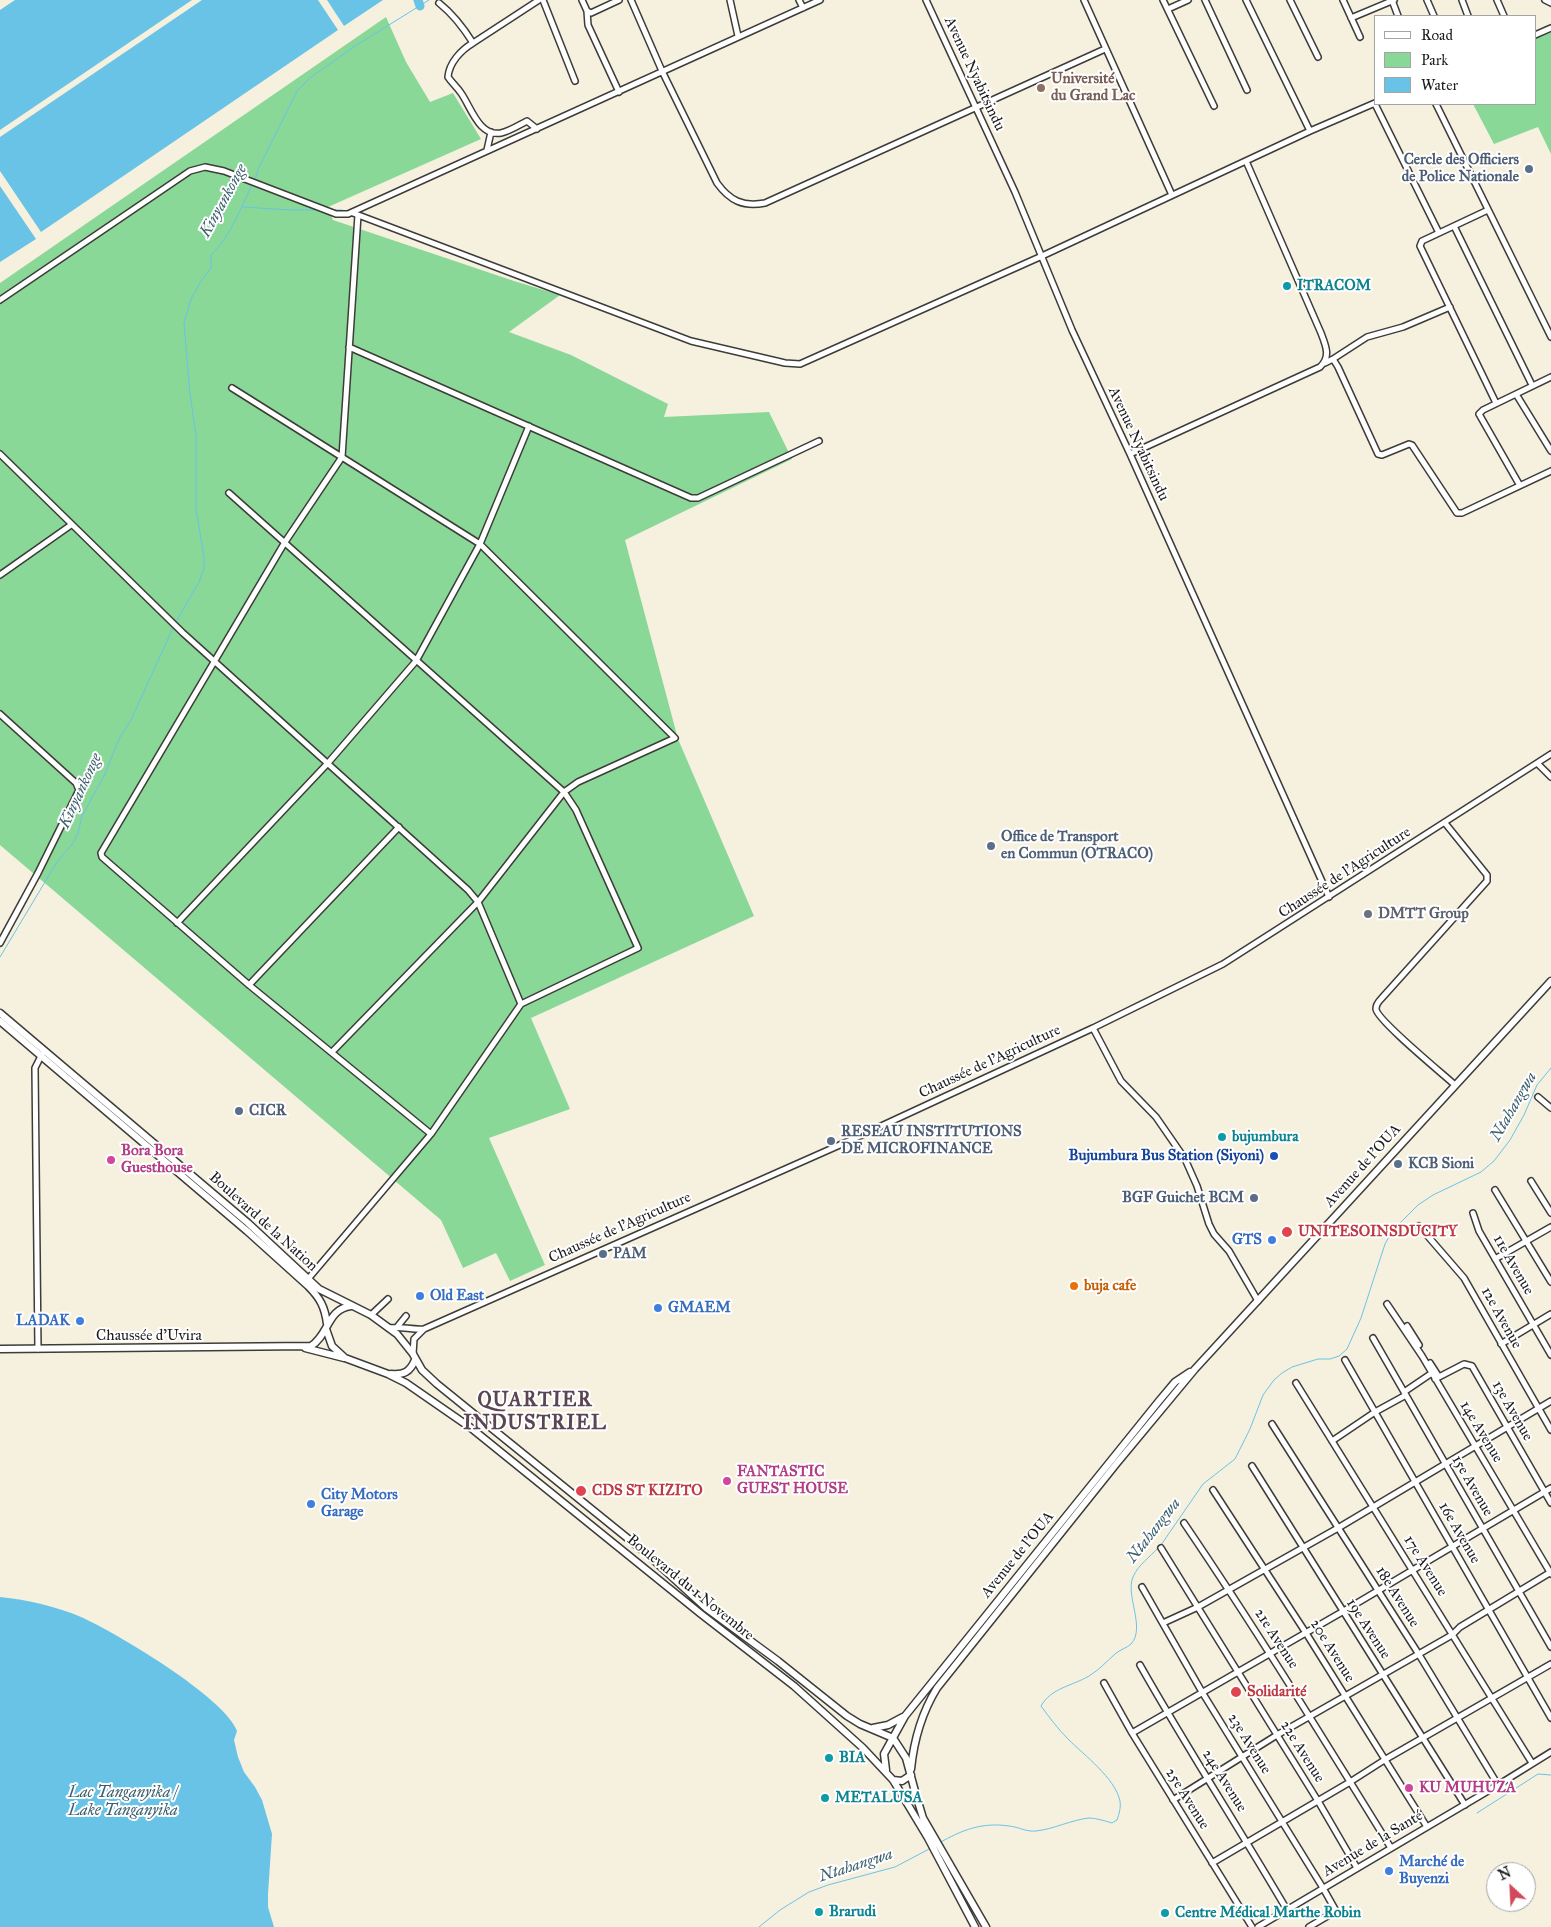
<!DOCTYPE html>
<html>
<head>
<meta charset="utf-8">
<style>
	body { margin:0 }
	#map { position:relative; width:1551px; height:1927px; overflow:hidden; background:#f6f0df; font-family:"IM FELL Great Primer",serif }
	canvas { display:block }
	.legend { position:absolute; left:1374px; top:15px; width:162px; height:90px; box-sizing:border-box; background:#fff; border:1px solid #a4a4a4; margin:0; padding:6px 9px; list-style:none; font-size:15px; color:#1c1c1c }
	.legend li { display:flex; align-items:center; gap:10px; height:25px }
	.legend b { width:25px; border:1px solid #a4a4a4 }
	.north { position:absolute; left:1486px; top:1862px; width:50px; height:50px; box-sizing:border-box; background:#fff; border:1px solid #a4a4a4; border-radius:50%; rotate:335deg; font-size:14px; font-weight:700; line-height:20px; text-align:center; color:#1c1c1c }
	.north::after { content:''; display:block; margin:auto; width:18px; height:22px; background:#d1495b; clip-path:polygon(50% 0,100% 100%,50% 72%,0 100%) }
</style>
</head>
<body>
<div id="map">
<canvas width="1551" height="1927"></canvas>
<ul class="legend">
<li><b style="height:6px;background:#fff"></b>Road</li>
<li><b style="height:14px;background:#89d897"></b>Park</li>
<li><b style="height:14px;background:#69c3e6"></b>Water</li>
</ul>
<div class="north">N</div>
</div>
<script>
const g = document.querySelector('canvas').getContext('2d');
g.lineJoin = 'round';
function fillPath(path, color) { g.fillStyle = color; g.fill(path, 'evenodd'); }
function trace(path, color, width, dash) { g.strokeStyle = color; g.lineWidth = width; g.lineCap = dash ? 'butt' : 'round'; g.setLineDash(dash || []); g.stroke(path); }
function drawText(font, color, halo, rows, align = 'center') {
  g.font = font + ' "IM FELL Great Primer",serif'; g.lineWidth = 4; g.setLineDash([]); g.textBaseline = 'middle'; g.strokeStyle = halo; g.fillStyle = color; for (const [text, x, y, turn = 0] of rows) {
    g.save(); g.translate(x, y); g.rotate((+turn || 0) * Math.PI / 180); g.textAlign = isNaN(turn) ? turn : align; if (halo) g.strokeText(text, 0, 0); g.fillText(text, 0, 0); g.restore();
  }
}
fillPath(new Path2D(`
	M 386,17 L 406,62 L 430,102 L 453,93 L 481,139 L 328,207 L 333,220 L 514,281 L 560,295 L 509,332 L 571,355 L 668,404 L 664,417 L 769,412 L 792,459 L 625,540 L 678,739 L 754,916 L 531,1018 L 570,1109 L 489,1138 L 545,1265 L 510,1281 L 496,1253 L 463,1268 L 441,1220 L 0,845 L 0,283 Z
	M 1551,30 L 1551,154 L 1538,127 L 1494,144 L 1473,104 L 1535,104 L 1535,37 Z`), '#89d897');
fillPath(new Path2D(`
	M 15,0 L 192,0 L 0,130 L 0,10 Z
	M 202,0 L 318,0 L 338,30 L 41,232 L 0,171 L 0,137 Z
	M 327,0 L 383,0 L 344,26 Z
	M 0,186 L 36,239 L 0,262 Z
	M 0,1597 C 28,1600 55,1606 81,1617 C 115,1632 226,1698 237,1731 L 234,1740 L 238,1757 L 244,1772 L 255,1787 L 262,1800 L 272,1834 L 268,1894 L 268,1907 L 274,1927 L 0,1927 Z`), '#69c3e6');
trace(new Path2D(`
	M 255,180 L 259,167 L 297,91 L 310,78 L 352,48 L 429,0
	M 243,207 L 291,210 L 318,210
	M 332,210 L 342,210
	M 177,620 L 199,582 L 204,568 L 204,557 L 196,509 L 196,435 L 190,394 L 184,323 L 191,299 L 201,281 L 211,268 L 211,255 C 231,236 241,207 253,183
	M 0,957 L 57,862 L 73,843 L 78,833 L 82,816 L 104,776 L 120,737 L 131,720 L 173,628
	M 1161,1545 L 1203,1484 L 1235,1459 L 1250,1429 L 1263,1395 L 1274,1380 L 1282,1373 L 1292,1367 L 1318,1359 L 1330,1359 L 1339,1356 L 1347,1349 L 1361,1318 L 1385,1244 L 1393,1230 L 1418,1205 L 1433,1195 L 1481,1172 L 1494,1161 L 1510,1140 L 1524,1115 L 1537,1085 L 1551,1068
	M 1477,1813 L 1538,1774 L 1551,1775
	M 939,1843 C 962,1830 982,1822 1009,1826 C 1019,1827 1026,1832 1036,1831 C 1054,1829 1071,1820 1089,1818 C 1096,1818 1105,1821 1112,1823 L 1117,1820 C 1119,1814 1121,1808 1120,1801 C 1115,1778 1084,1755 1068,1739 C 1058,1729 1049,1717 1041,1706 C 1051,1688 1072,1686 1089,1676 C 1099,1670 1106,1662 1115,1654 C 1119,1650 1127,1648 1131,1644 C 1146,1628 1125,1595 1133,1577 C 1138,1565 1150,1557 1158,1548
	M 759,1927 L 780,1910 L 809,1892 L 828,1885 L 895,1867 L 931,1848`), '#69c3e6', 1);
trace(new Path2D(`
	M 418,0 L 420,6`), '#69c3e6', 9);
const minor = new Path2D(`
	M 543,0 L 575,81
	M 582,0 L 587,11 L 591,13 L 619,0
	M 631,0 L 662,71 L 717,183 C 730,201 743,207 765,203 L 1105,49
	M 730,0 L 738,36
	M 799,0 L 803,8
	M 926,0 L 1015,192 L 1072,330 L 1130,454 L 1329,897
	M 1084,0 L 1172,195
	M 1163,0 L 1214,106
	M 1205,0 L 1247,90
	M 1246,0 L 1310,131
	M 1290,0 L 1318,57
	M 1343,0 L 1360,37
	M 1392,0 L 1398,16
	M 1427,0 L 1434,16
	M 1462,0 L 1468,16
	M 1497,0 L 1504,16
	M 1545,0 L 1551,3
	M 439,3 C 454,15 463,27 473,43 L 539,0
	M 1168,9 L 1188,0
	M 587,11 L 588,25 L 619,92
	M 1351,18 L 1394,0
	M 1535,35 L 1551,28
	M 473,43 C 461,50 449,63 448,77 C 452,83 457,87 461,93 C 471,107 479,137 501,133 C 510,131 519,125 527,121 L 537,129
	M 1375,104 L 1439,233 L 1422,241 L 1420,246 L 1496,403
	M 1436,104 L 1551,337
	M 487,150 L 491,132
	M 353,213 L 691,341 L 785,363 L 800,364 L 1042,256 L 1310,131 L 1375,103
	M 358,215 L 342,457 L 285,542 L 101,853 L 102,857 L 249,985 L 431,1134
	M 1454,226 L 1532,385
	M 1439,233 L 1488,210
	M 0,300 L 190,171 L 205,167 L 224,171 L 336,214 L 348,214 L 820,0
	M 349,347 L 691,498 L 698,498 L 819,441
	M 1333,359 L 1367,337 L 1403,327 L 1450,307
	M 1325,363 L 1333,359 L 1338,367 L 1378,454 L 1382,455 L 1409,444 L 1412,445 L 1457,513 L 1462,513 L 1551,471
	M 1551,377 L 1516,394 L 1551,451
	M 232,388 L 480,544 L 675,738 L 578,782 L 564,792 L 478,902 L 332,1052
	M 1516,394 L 1483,410 L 1479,414 L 1519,484
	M 0,454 L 183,633 L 468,890 L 478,902 L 521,1004
	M 1130,454 L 1320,367 C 1331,357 1326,346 1321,333 L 1246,161
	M 229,493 L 564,792 L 576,810 L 638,948 L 521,1004 L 431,1134 L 308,1279
	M 0,575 L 71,525
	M 0,714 L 76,783 L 79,790 L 38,873 L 0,943
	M 1537,763 L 1551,754
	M 1445,823 L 1487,875 L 1487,881 L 1381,999 C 1379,1001 1376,1005 1376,1009 C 1377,1020 1443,1074 1455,1085
	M 177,923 L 328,763 L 416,661 L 480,544 L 529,426
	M 249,985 L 399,827
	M 1093,1028 L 1121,1081 L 1156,1117 L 1185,1159 L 1197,1186 L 1209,1224 L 1214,1234 L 1229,1251 L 1258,1301
	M 1538,1097 L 1551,1108
	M 1531,1181 L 1551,1213
	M 1495,1190 L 1551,1282
	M 1473,1213 L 1479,1231 L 1551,1355
	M 1419,1226 L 1464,1278 L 1551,1430
	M 1495,1259 L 1551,1227
	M 1387,1304 L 1422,1356 L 1551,1574
	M 371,1315 L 388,1299
	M 1407,1326 L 1419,1345
	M 397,1327 L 406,1316
	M 389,1328 C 400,1326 412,1330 424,1329
	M 1373,1338 L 1551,1647
	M 1501,1344 L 1551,1314
	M 38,1349 L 35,1068 L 42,1054
	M 413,1354 L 414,1339 L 424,1329 L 851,1140 L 1093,1028 L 1223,964 L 1537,763 L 1551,777
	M 1345,1360 L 1551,1718
	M 1430,1363 L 1439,1377
	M 1435,1379 L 1464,1364 L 1472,1366 L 1551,1503
	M 1296,1383 L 1532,1763
	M 1404,1392 L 1432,1373
	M 1272,1424 L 1418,1653 L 1498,1785
	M 1332,1441 L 1375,1412 L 1406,1395
	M 1252,1466 L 1465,1805
	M 1213,1490 L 1306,1633 L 1427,1827
	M 1184,1523 C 1256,1629 1323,1738 1391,1848
	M 1161,1548 L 1318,1801 L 1357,1868
	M 1142,1587 L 1202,1692 L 1323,1888 L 1336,1911 L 1309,1927
	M 1163,1623 L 1198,1607 L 1338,1528 L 1551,1401
	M 1140,1665 C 1187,1748 1239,1828 1287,1910
	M 1104,1683 L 1132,1733 L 1252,1927
	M 1132,1733 L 1342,1612 L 1551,1488
	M 1173,1800 L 1277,1735 L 1452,1635 L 1460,1627 L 1551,1572
	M 1212,1863 L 1350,1782 L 1386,1759 L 1551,1664
	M 1258,1927 L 1498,1785 L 1551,1752`);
const major = new Path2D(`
	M 0,1013 L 248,1223 L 319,1289 L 371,1315 L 397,1334 L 413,1354 L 422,1370 L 437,1384 L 647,1554 L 706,1608 L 778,1661 L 847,1716 L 860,1724 L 893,1738 L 906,1758 L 916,1795 L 923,1818 L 986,1927
	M 0,1021 L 247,1231 L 308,1286 C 320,1298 325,1307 327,1324
	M 326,1329 L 332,1346 L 345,1358 L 388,1374 L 406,1383 L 471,1428 L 701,1614 L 794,1686 L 863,1748 L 893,1780 L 928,1838 L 975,1927
	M 305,1348 L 344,1358
	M 0,1349 L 311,1346 C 329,1335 327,1309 351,1306
	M 391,1374 C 404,1375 410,1372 415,1360
	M 873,1728 L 888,1725 L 903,1717
	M 911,1769 C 914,1739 921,1714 937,1688 L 1117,1463 L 1195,1369 L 1551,981
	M 886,1770 L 884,1754 L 905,1716 L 1159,1401 L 1175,1382 L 1190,1372
	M 893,1780 L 902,1781 L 911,1775`);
trace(minor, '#3d3c39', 8);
trace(major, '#3d3c39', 9);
trace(minor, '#fff', 5);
trace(major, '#fff', 6);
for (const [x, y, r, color] of [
	[1041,88,5,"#8d6e63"],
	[1529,169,5,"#5c6f8a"],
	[1287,286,5,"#0f9aa8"],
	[991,846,5,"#5c6f8a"],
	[1368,914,5,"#6b7280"],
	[239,1111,5,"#5c6f8a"],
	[1222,1137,5,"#0f9aa8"],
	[831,1141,5,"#5c6f8a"],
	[1274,1156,5,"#1a4fb4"],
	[111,1160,5,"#d1479c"],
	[1398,1164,5,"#5c6f8a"],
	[1254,1198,5,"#5c6f8a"],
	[1287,1232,6,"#e0444e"],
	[1272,1240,5,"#3f7fe0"],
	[603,1254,5,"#5c6f8a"],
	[1074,1286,5,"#e8710a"],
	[420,1296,5,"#3f7fe0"],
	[658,1308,5,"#3f7fe0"],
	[80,1321,5,"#3f7fe0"],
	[727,1481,5,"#d1479c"],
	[581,1491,6,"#e0444e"],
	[311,1504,5,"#3f7fe0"],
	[1236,1692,6,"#e0444e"],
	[829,1758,5,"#0f9aa8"],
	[1409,1788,5,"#d1479c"],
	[825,1798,5,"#0f9aa8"],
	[1389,1871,5,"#3f7fe0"],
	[819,1912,5,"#0f9aa8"],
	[1165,1913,5,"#0f9aa8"]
]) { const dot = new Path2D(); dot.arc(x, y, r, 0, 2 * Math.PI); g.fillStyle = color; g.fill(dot); trace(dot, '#fff', 2); }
drawText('15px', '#1c1c1c', '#fff', [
	["Avenue Nyabitsindu",974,74,65],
	["Avenue Nyabitsindu",1138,444,65],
	["Chaussée de l'Agriculture",1345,873,-33],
	["Chaussée de l'Agriculture",990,1062,-25],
	["Avenue de l'OUA",1363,1166,-48],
	["Boulevard de la Nation",263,1222,42],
	["Chaussée de l'Agriculture",620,1228,-24],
	["11e Avenue",1513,1265,60],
	["12e Avenue",1501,1318,61],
	["Chaussée d'Uvira",149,1336],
	["13e Avenue",1512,1411,60],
	["14e Avenue",1481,1432,59],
	["15e Avenue",1472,1486,60],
	["16e Avenue",1459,1533,60],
	["Avenue de l'OUA",1018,1555,-51],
	["17e Avenue",1425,1566,58],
	["Boulevard du 1 Novembre",690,1588,39],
	["18e Avenue",1397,1597,58],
	["19e Avenue",1368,1629,57],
	["21e Avenue",1276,1639,57],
	["20e Avenue",1332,1651,58],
	["23e Avenue",1249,1744,58],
	["22e Avenue",1302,1752,58],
	["24e Avenue",1224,1781,58],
	["25e Avenue",1187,1799,58],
	["Avenue de la Santé",1373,1844,-31]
]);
drawText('bold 15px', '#785e54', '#fff', [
	["Université",1051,79],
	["du Grand Lac",1051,96]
], 'left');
drawText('bold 15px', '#4e5e75', '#fff', [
	["Cercle des Officiers",1519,160,"right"],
	["de Police Nationale",1519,177,"right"],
	["Office de Transport",1001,837],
	["en Commun (OTRACO)",1001,854],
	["CICR",249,1111],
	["RESEAU INSTITUTIONS",841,1132],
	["DE MICROFINANCE",841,1149],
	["KCB Sioni",1408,1164],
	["BGF Guichet BCM",1244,1198,"right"],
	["PAM",613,1254]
], 'left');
drawText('bold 15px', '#0d838f', '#fff', [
	["ITRACOM",1297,286],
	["bujumbura",1232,1137],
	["BIA",839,1758],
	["METALUSA",835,1798],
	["Brarudi",829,1912],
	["Centre Médical Marthe Robin",1175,1913]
], 'left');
drawText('bold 15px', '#5b616d', '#fff', [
	["DMTT Group",1378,914]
], 'left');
drawText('bold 15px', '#b23c85', '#fff', [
	["Bora Bora",121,1151],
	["Guesthouse",121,1168],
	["FANTASTIC",737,1472],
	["GUEST HOUSE",737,1489],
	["KU MUHUZA",1419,1788]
], 'left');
drawText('bold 15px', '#164399', '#fff', [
	["Bujumbura Bus Station (Siyoni)",1264,1156]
], 'right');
drawText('bold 15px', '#be3a42', '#fff', [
	["UNITESOINSDUCITY",1298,1232],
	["CDS ST KIZITO",592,1491],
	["Solidarité",1247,1692]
], 'left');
drawText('bold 15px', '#366cbe', '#fff', [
	["GTS",1262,1240,"right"],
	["Old East",430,1296],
	["GMAEM",668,1308],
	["LADAK",70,1321,"right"],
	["City Motors",321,1495],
	["Garage",321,1512],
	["Marché de",1399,1862],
	["Buyenzi",1399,1879]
], 'left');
drawText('bold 15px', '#c56008', '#fff', [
	["buja cafe",1084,1286]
], 'left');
drawText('italic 16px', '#3b5f6d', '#fff', [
	["Kinyankonge",224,201,-61],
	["Kinyankonge",81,791,-65],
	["Ntahangwa",1514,1107,-60],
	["Ntahangwa",1154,1531,-52],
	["Lac Tanganyika /",123,1793],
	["Lake Tanganyika",123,1811],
	["Ntahangwa",856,1866,-18]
]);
g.letterSpacing = '1px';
drawText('bold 20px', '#5a4553', '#fff', [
	["QUARTIER",535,1401],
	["INDUSTRIEL",535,1424]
]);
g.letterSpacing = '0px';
</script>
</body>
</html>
